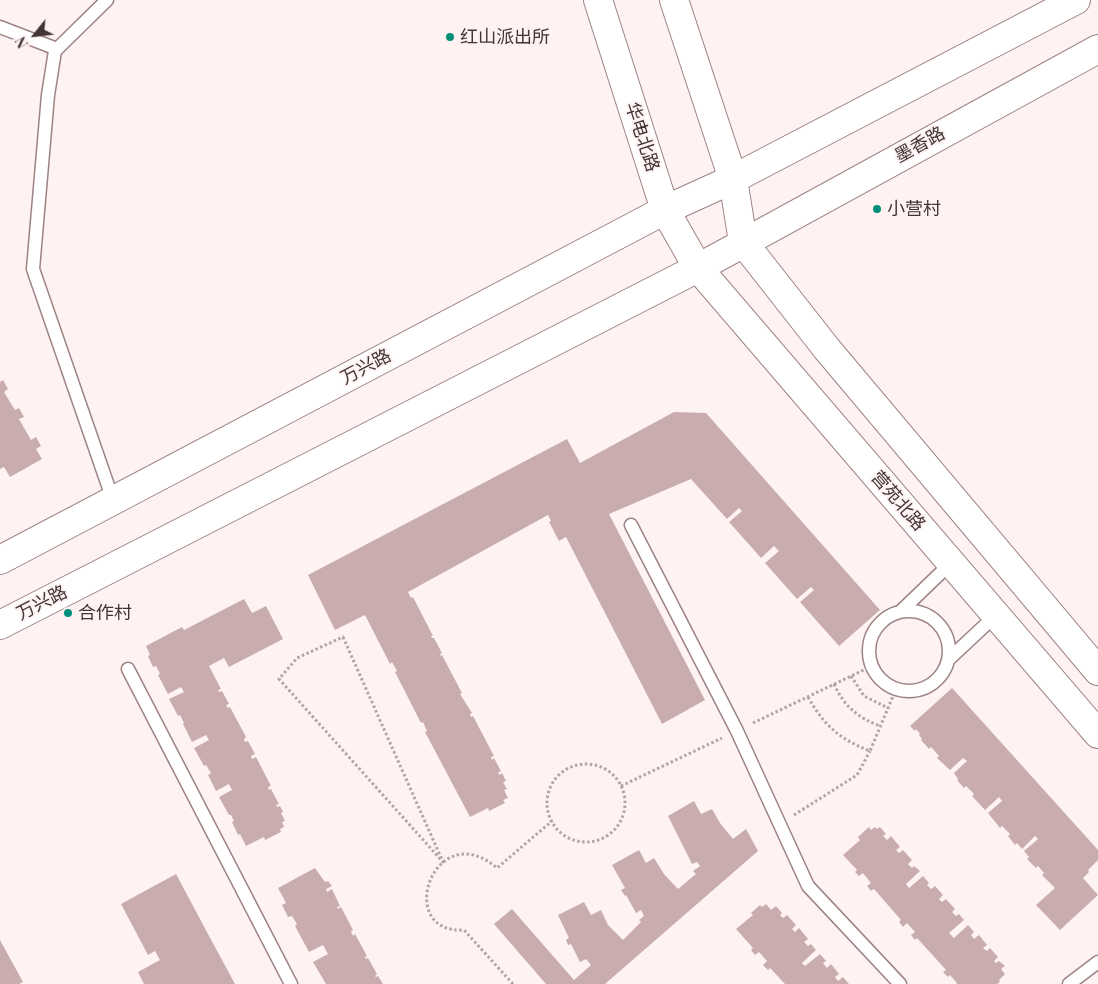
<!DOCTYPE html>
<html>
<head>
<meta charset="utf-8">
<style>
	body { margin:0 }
	#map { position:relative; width:1098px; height:984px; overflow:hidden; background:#fff2f3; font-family:"Playfair Display",serif }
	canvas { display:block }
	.north { position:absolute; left:10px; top:10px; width:50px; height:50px; -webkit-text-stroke:4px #fff2f3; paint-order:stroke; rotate:241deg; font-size:14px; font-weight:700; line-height:20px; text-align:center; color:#413536 }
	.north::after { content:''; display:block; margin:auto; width:18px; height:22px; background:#413536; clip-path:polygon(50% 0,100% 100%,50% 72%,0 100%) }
</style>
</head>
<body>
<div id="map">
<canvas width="1098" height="984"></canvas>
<div class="north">N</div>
</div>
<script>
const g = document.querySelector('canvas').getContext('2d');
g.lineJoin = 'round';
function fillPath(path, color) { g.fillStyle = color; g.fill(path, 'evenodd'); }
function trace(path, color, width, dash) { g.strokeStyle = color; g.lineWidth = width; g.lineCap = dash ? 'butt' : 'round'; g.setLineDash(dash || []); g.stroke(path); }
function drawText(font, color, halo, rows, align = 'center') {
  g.font = font + ' "Playfair Display","Noto Sans SC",serif'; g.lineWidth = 4; g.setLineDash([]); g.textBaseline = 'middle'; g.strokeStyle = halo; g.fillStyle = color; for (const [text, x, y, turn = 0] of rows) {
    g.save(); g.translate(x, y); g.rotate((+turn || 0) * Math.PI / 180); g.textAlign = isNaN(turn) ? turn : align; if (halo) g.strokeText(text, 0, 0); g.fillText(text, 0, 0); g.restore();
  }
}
fillPath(new Path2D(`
	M 3,380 L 8,389 L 4,392 L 15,410 L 19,408 L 24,417 L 19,419 L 31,440 L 36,437 L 41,446 L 36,449 L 42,459 L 10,477 L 4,467 L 0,469 L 0,382 Z
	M 674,412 L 706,413 L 880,610 L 839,646 L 800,602 L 814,590 L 811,587 L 797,599 L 765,563 L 779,551 L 774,546 L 761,558 L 729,522 L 742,511 L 739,508 L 727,519 L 691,479 L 609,514 L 705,700 L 662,724 L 566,537 L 559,541 L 549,522 L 551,521 L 548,515 L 408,592 L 411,598 L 413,597 L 433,636 L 431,636 L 432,638 L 434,638 L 442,653 L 440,654 L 441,656 L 442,655 L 462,693 L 460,694 L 472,713 L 470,714 L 471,717 L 473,716 L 494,756 L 491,757 L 492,760 L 494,758 L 501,771 L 498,773 L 500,775 L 502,773 L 506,781 L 503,782 L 507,789 L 504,790 L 508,798 L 503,800 L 505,803 L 489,811 L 488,808 L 470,817 L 425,732 L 427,731 L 423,722 L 421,723 L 395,672 L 397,671 L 392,662 L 390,664 L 365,615 L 335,630 L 308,575 L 567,439 L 580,463 Z
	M 244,599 L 252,613 L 266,606 L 283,639 L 229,667 L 224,658 L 209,666 L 221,689 L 218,690 L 219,692 L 222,691 L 229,704 L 226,705 L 228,708 L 230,707 L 246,737 L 244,739 L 245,742 L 248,741 L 255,754 L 251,756 L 252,759 L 256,757 L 271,786 L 268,787 L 269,790 L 271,789 L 279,804 L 276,805 L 277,807 L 280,806 L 283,812 L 281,813 L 285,821 L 282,822 L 284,827 L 280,829 L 281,832 L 265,840 L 264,837 L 246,846 L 240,834 L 238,835 L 232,822 L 234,821 L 231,815 L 229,815 L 219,797 L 232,790 L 229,784 L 216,791 L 208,775 L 211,773 L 206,765 L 204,766 L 194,748 L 209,740 L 206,735 L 192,742 L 183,724 L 184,723 L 180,715 L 178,716 L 169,699 L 184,692 L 181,687 L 168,694 L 158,675 L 160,674 L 156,666 L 153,667 L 148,656 L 150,655 L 146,646 L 182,627 L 184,630 Z
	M 952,688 L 1098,850 L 1098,860 L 1088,870 L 1089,872 L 1083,878 L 1098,895 L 1060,930 L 1036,905 L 1055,888 L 1042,875 L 1044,873 L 1038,866 L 1036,868 L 1027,859 L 1029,857 L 1024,851 L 1038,839 L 1035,836 L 1022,849 L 1017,843 L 1015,845 L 1008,836 L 1010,834 L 1002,826 L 1000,828 L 988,813 L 1002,801 L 999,797 L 985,810 L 972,796 L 974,794 L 966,786 L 964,788 L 957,780 L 958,779 L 954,773 L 967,761 L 963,758 L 950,770 L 937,758 L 939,756 L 931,747 L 929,749 L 921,740 L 922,739 L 919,735 L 920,734 L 916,729 L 915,731 L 910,726 Z
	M 694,801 L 701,814 L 712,809 L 720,823 L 733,839 L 746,829 L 758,851 L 605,984 L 546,984 L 494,924 L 512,909 L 574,980 L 591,965 L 586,959 L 580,962 L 571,944 L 568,945 L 566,940 L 569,938 L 558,915 L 584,902 L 591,915 L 601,910 L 608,925 L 623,940 L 641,922 L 639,920 L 644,916 L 641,910 L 636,913 L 626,895 L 625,896 L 621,890 L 625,888 L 612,865 L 639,850 L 646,863 L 654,858 L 664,874 L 678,889 L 696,874 L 693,871 L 700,866 L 697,862 L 692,864 L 668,816 Z
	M 869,827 L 871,830 L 875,827 L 877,829 L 880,827 L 886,834 L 883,836 L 887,840 L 891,836 L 900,847 L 896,850 L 899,853 L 903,850 L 912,860 L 908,864 L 912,868 L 914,866 L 920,871 L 906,884 L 909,888 L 923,876 L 929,883 L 927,885 L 931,889 L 935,886 L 943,895 L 939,899 L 942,902 L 946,899 L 955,909 L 952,912 L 956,916 L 959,914 L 964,920 L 949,933 L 954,938 L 968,925 L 974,932 L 971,935 L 974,939 L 979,935 L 987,945 L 983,948 L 987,951 L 990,948 L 998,957 L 994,961 L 996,963 L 999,961 L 1005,966 L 1001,969 L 1005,974 L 999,980 L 1000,982 L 997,984 L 956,984 L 957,983 L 950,975 L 948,977 L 943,972 L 946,970 L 917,938 L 915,940 L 911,935 L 915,932 L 907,923 L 903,927 L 899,922 L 901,920 L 874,889 L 871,891 L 867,886 L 871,883 L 863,873 L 859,876 L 855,872 L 857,870 L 843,855 L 860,840 L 858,837 Z
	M 315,868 L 325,882 L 328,881 L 332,886 L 326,889 L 327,892 L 332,889 L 340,906 L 337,907 L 338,909 L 341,907 L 353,930 L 351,931 L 353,936 L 355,934 L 367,956 L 365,957 L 366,959 L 368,958 L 377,974 L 375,976 L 376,977 L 378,976 L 383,984 L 326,984 L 313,962 L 328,954 L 323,945 L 309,952 L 295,926 L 297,924 L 292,916 L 288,917 L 282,905 L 286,903 L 278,888 Z
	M 176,874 L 208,934 L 235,984 L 144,984 L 138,972 L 160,960 L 155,951 L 148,955 L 121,904 Z
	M 766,904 L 771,910 L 776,906 L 782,913 L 780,915 L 783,918 L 787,915 L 796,925 L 792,929 L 795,932 L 799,928 L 808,939 L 804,942 L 808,946 L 811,944 L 816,950 L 802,963 L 805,966 L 820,954 L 826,961 L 823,963 L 827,968 L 831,964 L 839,974 L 835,977 L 838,981 L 843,977 L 849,984 L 785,984 L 770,968 L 768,970 L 763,965 L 767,961 L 759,952 L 755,955 L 751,950 L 753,948 L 736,929 L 753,915 L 751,913 L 760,905 L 762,907 Z
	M 0,940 L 23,982 L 19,984 L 0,984 Z`), '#c9adae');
const lane = new Path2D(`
	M 107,0 L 55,51 L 48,95 L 33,269 L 113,500
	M 0,27 L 52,47
	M 631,525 L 737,731 L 808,886 L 900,984
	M869 651a40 40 0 1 1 80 0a40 40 0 1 1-80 0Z
	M 900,612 L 951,563
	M 949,659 L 996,615
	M 128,669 L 291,984
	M 1069,984 L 1098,962`);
const secondary = new Path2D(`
	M 598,0 L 665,210 L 698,268 L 1098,734
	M 674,0 L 733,179 L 743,242 L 827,349 L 1098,671`);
const primary = new Path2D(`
	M 0,560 L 665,210 L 733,179 L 1076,0
	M 0,625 L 698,268 L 1098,49`);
trace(lane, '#9e8384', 15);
trace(secondary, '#9e8384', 30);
trace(primary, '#9e8384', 30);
trace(new Path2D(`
	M 343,637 L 443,862 L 279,679 L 297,658 Z
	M 851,676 L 864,696 L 888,708
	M 834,684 C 844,706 858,718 880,726
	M 808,697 C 824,725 839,739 870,751 L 896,689
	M 753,723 L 872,666
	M547 803a39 39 0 1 1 78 0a39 39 0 1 1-78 0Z
	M 621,786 L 722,738
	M 794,815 L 857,775 L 870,751
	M 513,984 L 464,930 C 393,934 434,814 497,868 L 552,821`), '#b2a5a6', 3, [2.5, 2.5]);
trace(lane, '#fff', 12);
trace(secondary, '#fff', 28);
trace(primary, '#fff', 28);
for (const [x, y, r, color] of [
	[450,37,5,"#008f7a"],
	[877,209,5,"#008f7a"],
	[68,613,5,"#008f7a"]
]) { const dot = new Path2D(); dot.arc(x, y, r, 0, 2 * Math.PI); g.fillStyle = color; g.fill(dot); trace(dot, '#fff2f3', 2); }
drawText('18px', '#413536', '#fff2f3', [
	["红山派出所",460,37],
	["小营村",887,209],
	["合作村",78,613]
], 'left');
drawText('18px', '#413536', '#fff2f3', [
	["华电北路",642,137,72],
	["墨香路",920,145,-29],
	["万兴路",366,367,-28],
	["营苑北路",898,501,49],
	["万兴路",42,603,-27]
]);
</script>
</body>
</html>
